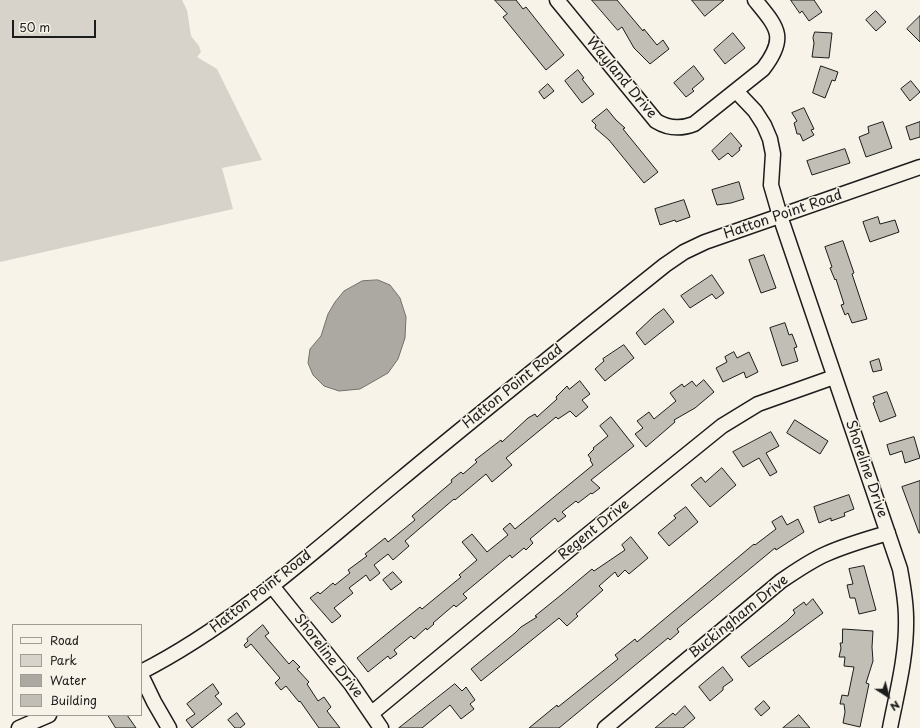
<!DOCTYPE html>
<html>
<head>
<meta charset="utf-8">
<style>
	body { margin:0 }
	#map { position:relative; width:920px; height:728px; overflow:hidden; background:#f7f3e8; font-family:"Playpen Sans",sans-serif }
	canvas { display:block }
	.legend { position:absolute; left:12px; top:624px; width:130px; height:92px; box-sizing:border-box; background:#f7f3e8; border:1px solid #9f9d96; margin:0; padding:5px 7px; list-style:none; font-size:12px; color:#1c1c1c }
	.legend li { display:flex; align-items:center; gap:8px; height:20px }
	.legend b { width:20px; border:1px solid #9f9d96 }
	.north { position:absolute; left:868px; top:676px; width:40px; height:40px; -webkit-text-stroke:3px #f7f3e8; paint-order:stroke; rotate:144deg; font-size:11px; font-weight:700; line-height:16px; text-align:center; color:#1c1c1c }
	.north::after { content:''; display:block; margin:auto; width:14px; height:18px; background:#1c1c1c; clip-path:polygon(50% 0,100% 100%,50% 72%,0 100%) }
	.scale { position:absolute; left:12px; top:20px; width:84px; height:18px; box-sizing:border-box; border:2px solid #1c1c1c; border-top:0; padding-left:5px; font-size:12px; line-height:14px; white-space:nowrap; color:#1c1c1c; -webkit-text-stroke:3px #f7f3e8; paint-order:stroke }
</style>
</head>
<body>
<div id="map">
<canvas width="920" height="728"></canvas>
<ul class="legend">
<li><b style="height:5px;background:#f7f3e8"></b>Road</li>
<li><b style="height:11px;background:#d7d3cb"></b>Park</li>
<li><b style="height:11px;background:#aca9a2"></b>Water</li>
<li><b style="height:11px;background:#c0beb5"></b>Building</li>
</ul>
<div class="north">N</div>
<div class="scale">50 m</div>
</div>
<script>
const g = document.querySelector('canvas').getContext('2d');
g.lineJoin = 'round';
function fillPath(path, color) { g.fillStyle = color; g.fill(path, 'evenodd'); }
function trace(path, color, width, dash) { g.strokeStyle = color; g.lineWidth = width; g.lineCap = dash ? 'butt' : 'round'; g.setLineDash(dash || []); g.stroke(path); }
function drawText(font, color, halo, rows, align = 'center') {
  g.font = font + ' "Playpen Sans",sans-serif'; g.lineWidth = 3; g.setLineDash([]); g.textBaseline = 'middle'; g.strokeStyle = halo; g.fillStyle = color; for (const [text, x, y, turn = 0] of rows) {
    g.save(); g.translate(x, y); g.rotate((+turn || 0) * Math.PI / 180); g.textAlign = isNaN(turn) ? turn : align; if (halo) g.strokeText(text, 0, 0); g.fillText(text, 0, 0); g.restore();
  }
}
fillPath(new Path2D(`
	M 0,0 L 182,0 L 187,10 L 191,36 L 199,46 L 201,52 L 197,57 L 217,69 L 262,160 L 222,168 L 233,209 L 0,262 Z`), '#d7d3cb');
const water = new Path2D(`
	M 378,280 L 390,285 L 400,298 L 406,317 L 405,338 L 398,359 L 388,373 L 360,389 L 339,391 L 324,386 L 313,375 L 308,363 L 310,349 L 321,336 L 328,314 L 335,302 L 344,291 L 362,281 Z`);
fillPath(water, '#aca9a2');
trace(water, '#72716c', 1);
const building = new Path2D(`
	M 495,0 L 516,0 L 523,9 L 526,7 L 564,55 L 546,70 L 503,17 L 507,14 Z
	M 592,0 L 617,0 L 643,31 L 644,29 L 657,45 L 663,40 L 669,49 L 650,64 L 634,48 L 622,27 L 618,30 Z
	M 692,0 L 724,0 L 705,16 Z
	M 791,0 L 814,0 L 822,12 L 809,21 L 802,11 L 800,13 Z
	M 876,11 L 886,22 L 876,31 L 866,20 Z
	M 920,16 L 920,42 L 907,29 Z
	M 815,32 L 832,33 L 829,58 L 812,57 L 814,43 L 813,38 Z
	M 733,33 L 745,48 L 725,64 L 714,50 Z
	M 694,66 L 704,79 L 692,89 L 694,91 L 686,97 L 674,83 Z
	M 821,66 L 838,72 L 835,81 L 832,80 L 825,98 L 813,93 Z
	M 578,70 L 584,78 L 582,79 L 594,94 L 582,103 L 565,81 Z
	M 911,81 L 920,92 L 910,101 L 901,89 Z
	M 548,84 L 554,91 L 544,99 L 539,92 Z
	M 804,108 L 814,129 L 811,130 L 814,135 L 803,141 L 800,134 L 797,134 L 796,130 L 794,123 L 797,121 L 792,113 Z
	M 607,109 L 616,120 L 625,128 L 623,129 L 658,172 L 644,183 L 609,140 L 595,128 L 596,125 L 592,121 Z
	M 883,122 L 892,148 L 866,157 L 859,137 L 869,133 L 868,127 Z
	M 920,122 L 920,137 L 910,140 L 906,127 Z
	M 731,133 L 742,146 L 739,148 L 740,150 L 732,157 L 728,153 L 719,160 L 712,151 Z
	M 845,149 L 850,163 L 812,175 L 807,161 Z
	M 739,182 L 744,199 L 731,203 L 717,205 L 712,190 Z
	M 684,200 L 690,217 L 676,222 L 675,220 L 660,225 L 655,209 Z
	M 878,217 L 880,224 L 895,220 L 899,232 L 870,242 L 863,222 Z
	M 843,241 L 854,273 L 852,274 L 867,319 L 852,323 L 848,313 L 845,315 L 841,305 L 844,304 L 836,279 L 835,280 L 830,268 L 832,267 L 825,247 Z
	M 764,255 L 776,288 L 761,293 L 749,260 Z
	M 712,275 L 724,293 L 716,299 L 712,294 L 690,308 L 681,296 Z
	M 664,309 L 674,322 L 645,345 L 636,333 L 654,316 Z
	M 785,323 L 789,335 L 792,334 L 797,347 L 794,348 L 798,361 L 782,366 L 770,328 Z
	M 624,345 L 634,358 L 605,381 L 595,369 L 604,361 L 603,359 Z
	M 734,352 L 737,358 L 749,352 L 758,372 L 746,378 L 744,372 L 723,382 L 716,368 L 727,362 L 725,357 Z
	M 879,359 L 882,370 L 873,372 L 870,362 Z
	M 704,380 L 714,392 L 695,408 L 674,420 L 675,422 L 646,447 L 635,434 L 643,428 L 637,421 L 649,412 L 654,419 L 676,401 L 670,393 L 682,384 L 684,387 L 692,381 L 696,386 Z
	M 580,381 L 590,394 L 582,400 L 588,407 L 576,417 L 570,411 L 558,419 L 556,417 L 506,458 L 512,465 L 492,482 L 486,474 L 455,500 L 454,499 L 405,541 L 409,546 L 393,560 L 388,554 L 374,565 L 380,573 L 370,581 L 366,575 L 349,588 L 353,593 L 334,608 L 341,616 L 332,623 L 310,598 L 318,592 L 320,594 L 333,583 L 335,585 L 350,573 L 348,570 L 367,556 L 365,554 L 385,538 L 388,542 L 415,520 L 412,516 L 452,482 L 451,480 L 461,472 L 463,474 L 477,462 L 475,460 L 501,440 L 502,442 L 528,418 L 535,414 L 537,417 L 557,399 L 556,397 L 567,386 L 569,389 Z
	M 887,392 L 896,416 L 880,422 L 873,403 L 875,402 L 873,397 Z
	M 611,417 L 634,446 L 591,480 L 600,488 L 592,494 L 591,493 L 578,503 L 576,501 L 562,512 L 566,516 L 558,522 L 555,518 L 530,539 L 533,543 L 526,550 L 524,548 L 512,558 L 510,555 L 463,594 L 467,598 L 456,607 L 454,605 L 433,623 L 434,624 L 427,630 L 426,628 L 414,639 L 411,636 L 394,650 L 397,654 L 390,659 L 388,656 L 368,672 L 357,658 L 420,607 L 422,609 L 461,577 L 459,575 L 477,560 L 462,542 L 472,534 L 487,552 L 508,535 L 503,529 L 510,523 L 515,529 L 593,465 L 590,460 L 591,459 L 588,455 L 594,449 L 593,448 L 608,436 L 600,426 Z
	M 795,420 L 828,441 L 820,454 L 787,433 Z
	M 771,432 L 779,446 L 766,453 L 777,472 L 770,476 L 759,458 L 743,467 L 733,452 Z
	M 914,437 L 920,458 L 905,463 L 902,451 L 890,455 L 887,445 Z
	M 722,468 L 736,485 L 710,507 L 691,485 L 701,477 L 705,482 Z
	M 920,481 L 920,533 L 919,533 L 902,487 Z
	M 849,495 L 854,509 L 844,513 L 845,516 L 831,521 L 831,518 L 819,523 L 814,507 Z
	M 686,507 L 698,522 L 669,546 L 658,533 L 676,518 L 674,516 Z
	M 782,516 L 787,525 L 798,519 L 804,532 L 776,550 L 775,548 L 677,629 L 679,632 L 670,640 L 668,638 L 559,728 L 529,728 L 557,705 L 558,707 L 618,659 L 615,655 L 635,639 L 637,642 L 754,544 L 755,545 L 776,529 L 772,522 Z
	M 631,537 L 648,558 L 629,574 L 625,570 L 618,577 L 615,572 L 599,586 L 603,590 L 576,614 L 578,616 L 567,626 L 559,618 L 481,681 L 471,669 L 515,633 L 521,627 L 537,617 L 535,616 L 561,595 L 592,569 L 594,571 L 625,550 L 622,545 Z
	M 864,566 L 876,610 L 859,614 L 855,598 L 850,598 L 847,585 L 853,584 L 849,569 Z
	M 393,572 L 402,582 L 391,590 L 383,580 Z
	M 813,599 L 823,613 L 749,667 L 741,657 L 787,621 L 795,613 L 793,610 L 804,602 L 806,605 Z
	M 263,625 L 269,633 L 265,636 L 289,664 L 293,660 L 300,667 L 297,669 L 309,682 L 307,684 L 318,701 L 324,697 L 331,707 L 327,711 L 340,728 L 319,728 L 300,701 L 299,702 L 286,686 L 281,690 L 275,683 L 280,678 L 251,644 L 246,648 L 244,645 L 248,641 L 247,639 Z
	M 843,629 L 873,631 L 872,647 L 873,661 L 866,683 L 869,684 L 860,727 L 843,723 L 845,712 L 844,704 L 840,704 L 842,695 L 848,696 L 854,667 L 844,666 L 845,657 L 839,657 L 841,648 L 840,643 L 842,643 Z
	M 723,667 L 733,680 L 723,687 L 723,690 L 710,701 L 699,687 Z
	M 213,684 L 219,693 L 215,696 L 222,704 L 192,728 L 186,720 L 195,714 L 187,704 Z
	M 455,684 L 462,691 L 466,687 L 475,700 L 470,704 L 474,709 L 461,719 L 450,705 L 422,728 L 399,728 Z
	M 764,701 L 770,708 L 761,716 L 755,709 Z
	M 685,706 L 695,718 L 683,728 L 655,728 L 673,713 L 675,715 Z
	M 237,713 L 245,724 L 240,728 L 235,728 L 228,720 Z
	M 108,715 L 127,715 L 136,728 L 116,728 Z
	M 799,715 L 810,728 L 783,728 Z`);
fillPath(building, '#c0beb5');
trace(building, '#1c1c1c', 1);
const minor = new Path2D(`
	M 557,0 L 656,121 C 669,129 681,129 694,124 L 763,69 C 788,37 777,27 755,0
	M 736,91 L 755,111 L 764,125 L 770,139 L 773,154 L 771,185 L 780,216 L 900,569 C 903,585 906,602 906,618 C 907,655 897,692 890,728
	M 272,586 L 351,684 L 381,728
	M 141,672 C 235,624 314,551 395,484 C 484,410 575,337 665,265 L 684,252 L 705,242 L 920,167
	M 141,675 L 154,702 L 169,728
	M 372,713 L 581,540 L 722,426 L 758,404 L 834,377
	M 19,728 L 49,715
	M 605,728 L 781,581 C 796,571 810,561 826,554 C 846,545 867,539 888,533`);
trace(minor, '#1c1c1c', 17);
trace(minor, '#f7f3e8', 14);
drawText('14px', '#1c1c1c', '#f7f3e8', [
	["Wayland Drive",621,78,50],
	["Hatton Point Road",783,215,-19],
	["Hatton Point Road",513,387,-39],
	["Shoreline Drive",866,469,71],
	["Regent Drive",594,530,-39],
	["Hatton Point Road",261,592,-38],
	["Buckingham Drive",739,617,-39],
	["Shoreline Drive",328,656,52]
]);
</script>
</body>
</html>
